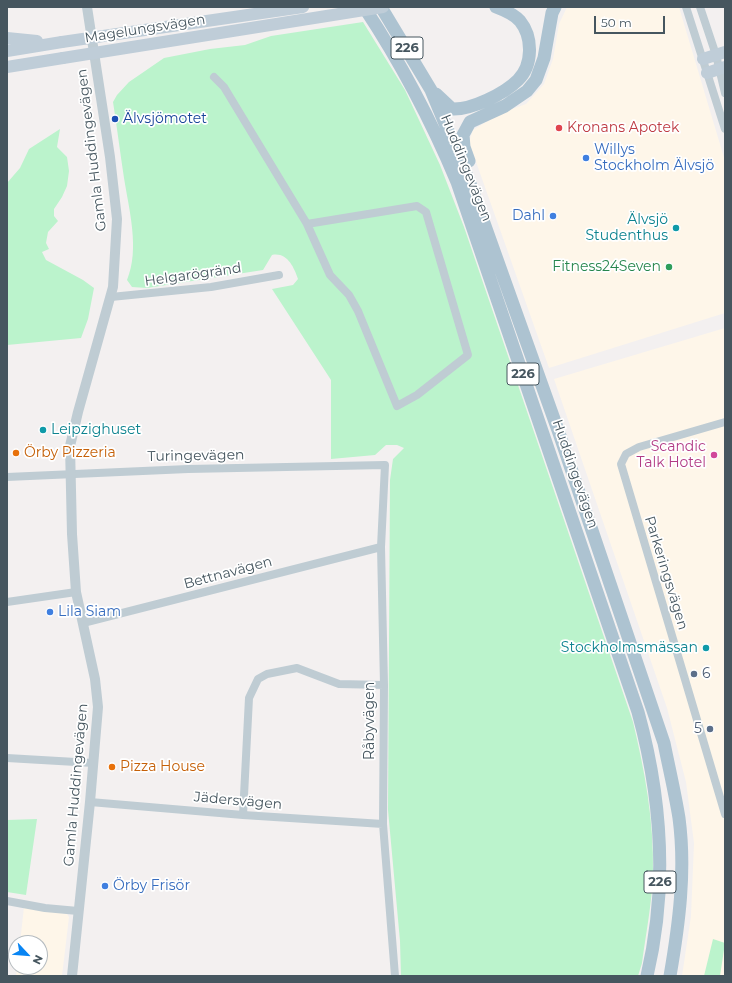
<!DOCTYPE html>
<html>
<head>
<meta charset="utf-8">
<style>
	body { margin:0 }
	#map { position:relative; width:732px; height:983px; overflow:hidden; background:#f3f0f0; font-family:Montserrat,sans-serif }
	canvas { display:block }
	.frame { position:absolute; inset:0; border:8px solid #46565f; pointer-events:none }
	.north { position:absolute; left:8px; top:935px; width:40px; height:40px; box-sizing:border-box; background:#fff; border:1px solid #b5bbbf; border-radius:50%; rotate:116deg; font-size:11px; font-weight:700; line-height:16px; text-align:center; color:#46565f }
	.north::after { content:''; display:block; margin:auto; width:14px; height:18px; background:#0985f3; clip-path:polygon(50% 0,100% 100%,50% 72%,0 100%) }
	.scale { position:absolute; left:594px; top:16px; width:71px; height:18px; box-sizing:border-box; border:2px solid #46565f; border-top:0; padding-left:5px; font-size:12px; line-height:14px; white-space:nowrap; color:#46565f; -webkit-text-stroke:3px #fff; paint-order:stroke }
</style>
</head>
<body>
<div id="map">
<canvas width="732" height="983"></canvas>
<div class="frame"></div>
<div class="north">N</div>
<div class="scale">50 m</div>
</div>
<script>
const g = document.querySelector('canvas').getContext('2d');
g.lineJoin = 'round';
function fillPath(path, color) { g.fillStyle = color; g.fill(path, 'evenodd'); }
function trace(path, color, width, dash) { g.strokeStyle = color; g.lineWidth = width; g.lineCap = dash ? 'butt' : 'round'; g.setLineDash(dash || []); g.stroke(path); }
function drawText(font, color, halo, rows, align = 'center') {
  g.font = font + ' Montserrat,sans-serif'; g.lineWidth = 3.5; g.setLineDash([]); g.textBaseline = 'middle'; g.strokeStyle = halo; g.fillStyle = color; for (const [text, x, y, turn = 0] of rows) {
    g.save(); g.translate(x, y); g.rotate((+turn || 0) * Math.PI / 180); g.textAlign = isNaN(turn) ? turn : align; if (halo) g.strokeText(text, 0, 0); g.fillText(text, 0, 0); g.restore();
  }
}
fillPath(new Path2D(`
	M 567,7 L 679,7 L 725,161 L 725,313 L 549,368 L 469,142 L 473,130 L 501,113 L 526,104 L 544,84 L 553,59 L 559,24 Z
	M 725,328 L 725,976 L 682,976 L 691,916 L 694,843 L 686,782 L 667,708 L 554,379 Z
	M 24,907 L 67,914 L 69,917 L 62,976 L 16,976 L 17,967 L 40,967 L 40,943 L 20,943 Z`), '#fef6e9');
fillPath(new Path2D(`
	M 363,22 L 405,90 L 440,165 L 464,227 L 633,722 C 645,772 654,821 653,873 C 652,903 646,933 642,963 L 638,976 L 401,976 L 400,941 L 388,810 L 390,480 L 393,459 L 404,448 L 397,445 L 386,445 L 375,455 L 331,459 L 331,380 L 272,289 L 293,285 L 298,279 C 294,267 287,252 272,255 L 263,270 L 147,288 L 132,287 L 127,280 C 140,249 129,210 124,178 C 120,152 117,127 113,102 L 117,95 L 129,82 L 164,58 L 210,49 L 245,45 L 271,36 Z
	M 60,129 L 57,147 L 67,157 L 69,171 L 67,186 L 62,197 L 54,209 L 54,216 L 58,221 L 48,232 L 46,243 L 49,249 L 42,252 L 46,260 L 83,280 L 94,288 L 88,319 L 81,338 L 7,345 L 7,183 L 20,168 L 29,149 Z
	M 37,819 L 26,895 L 7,892 L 7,820 Z
	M 713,939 L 725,943 L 720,976 L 704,976 Z`), '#bbf3cc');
trace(new Path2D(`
	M 686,7 L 725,129
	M 700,7 L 716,55 L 725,93
	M 214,77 L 224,87 L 307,224 L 417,206 L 426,212 L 468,355 L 417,395 L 397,406 L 358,311 L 349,295 L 330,275 L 307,224
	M 111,297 L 211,287 L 279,275
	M 725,422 L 639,447 L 626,454 L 621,464 L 725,814
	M 7,477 L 188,469 L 385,465 L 381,547 L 384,685 L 383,824 L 395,976
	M 7,602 L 76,592
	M 83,623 L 381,547
	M 7,758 L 93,763
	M 90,802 L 243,815 L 383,824
	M 243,815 L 249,698 L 258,679 L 267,674 L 297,668 L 339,684 L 384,685
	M 7,901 L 45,908 L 78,911`), '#bfccd3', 8);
trace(new Path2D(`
	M 72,976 L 90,802 L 98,707 L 95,679 L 76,592 L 72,534 L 70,446 L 78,412 L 113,287 L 117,219 L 110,157 L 87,7`), '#bfccd3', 10);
trace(new Path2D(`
	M 7,38 L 37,41
	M 7,51 L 62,42
	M 703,59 L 725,52
	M 7,67 L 63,58
	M 707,73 L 725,67`), '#bfcdd8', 12);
trace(new Path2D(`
	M 364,7 C 401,63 431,120 457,182 L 638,712 C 662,799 668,887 647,976
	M 381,7 L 431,90 L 469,181 L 559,433 L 664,743 C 669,768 675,793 679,818 C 686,871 679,924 670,976
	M 436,94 L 452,109 C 471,110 504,94 518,80 C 533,65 533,37 520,21 C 514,14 504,10 496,7
	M 469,161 L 464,147 L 463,135 L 470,122 L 505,106 L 527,91 L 536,80 L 544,58 L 552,13 L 555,7`), '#adc3d1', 13);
trace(new Path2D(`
	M 62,42 L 303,7
	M 63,58 L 383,7`), '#bfcdd8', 12);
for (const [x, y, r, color] of [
	[115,119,4,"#1a4fb4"],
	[559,128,4,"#e0444e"],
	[586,158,4,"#3f7fe0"],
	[553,216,4,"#3f7fe0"],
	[676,228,4,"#0f9aa8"],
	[669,267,4,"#2e9e5b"],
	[43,430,4,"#0f9aa8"],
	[16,453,4,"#e8710a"],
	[714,455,4,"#d1479c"],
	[50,612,4,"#3f7fe0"],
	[706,648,4,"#0f9aa8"],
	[694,674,4,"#5c6f8a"],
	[710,729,4,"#5c6f8a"],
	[112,767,4,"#e8710a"],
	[105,886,4,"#3f7fe0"]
]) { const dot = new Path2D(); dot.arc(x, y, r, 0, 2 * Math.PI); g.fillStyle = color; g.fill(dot); trace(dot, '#fff', 1.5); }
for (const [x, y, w] of [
	[407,48,32],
	[523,374,32],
	[660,882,32]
]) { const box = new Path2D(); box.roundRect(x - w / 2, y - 11, w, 22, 3); g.fillStyle = '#fff'; g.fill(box); trace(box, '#46565f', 1); }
drawText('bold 13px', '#46565f', null, [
	["226",407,48],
	["226",523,374],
	["226",660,882]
]);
drawText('14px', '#46565f', '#fff', [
	["Magelungsvägen",145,29,-9],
	["Gamla Huddingevägen",92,150,-97],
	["Huddingevägen",466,168,68],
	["Helgarögränd",193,275,-8],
	["Turingevägen",196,456,-1],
	["Huddingevägen",575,474,71],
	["Bettnavägen",228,573,-15],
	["Parkeringsvägen",666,573,73],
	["Råbyvägen",370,721,-90],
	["Gamla Huddingevägen",76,785,-85],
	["Jädersvägen",238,801,5]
]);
drawText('14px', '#164399', '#fff', [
	["Älvsjömotet",123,119]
], 'left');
drawText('14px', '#be3a42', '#fff', [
	["Kronans Apotek",567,128]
], 'left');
drawText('14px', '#366cbe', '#fff', [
	["Willys",594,150],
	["Stockholm Älvsjö",594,166],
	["Dahl",545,216,"right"],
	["Lila Siam",58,612],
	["Örby Frisör",113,886]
], 'left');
drawText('14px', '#0d838f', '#fff', [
	["Älvsjö",668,220],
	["Studenthus",668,236],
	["Leipzighuset",51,430,"left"],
	["Stockholmsmässan",698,648]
], 'right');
drawText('14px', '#27864d', '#fff', [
	["Fitness24Seven",661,267]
], 'right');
drawText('14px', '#b23c85', '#fff', [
	["Scandic",706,447],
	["Talk Hotel",706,463]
], 'right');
drawText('14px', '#c56008', '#fff', [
	["Örby Pizzeria",24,453],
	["Pizza House",120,767]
], 'left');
drawText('14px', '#4e5e75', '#fff', [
	["6",702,674],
	["5",702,729,"right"]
], 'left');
</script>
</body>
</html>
